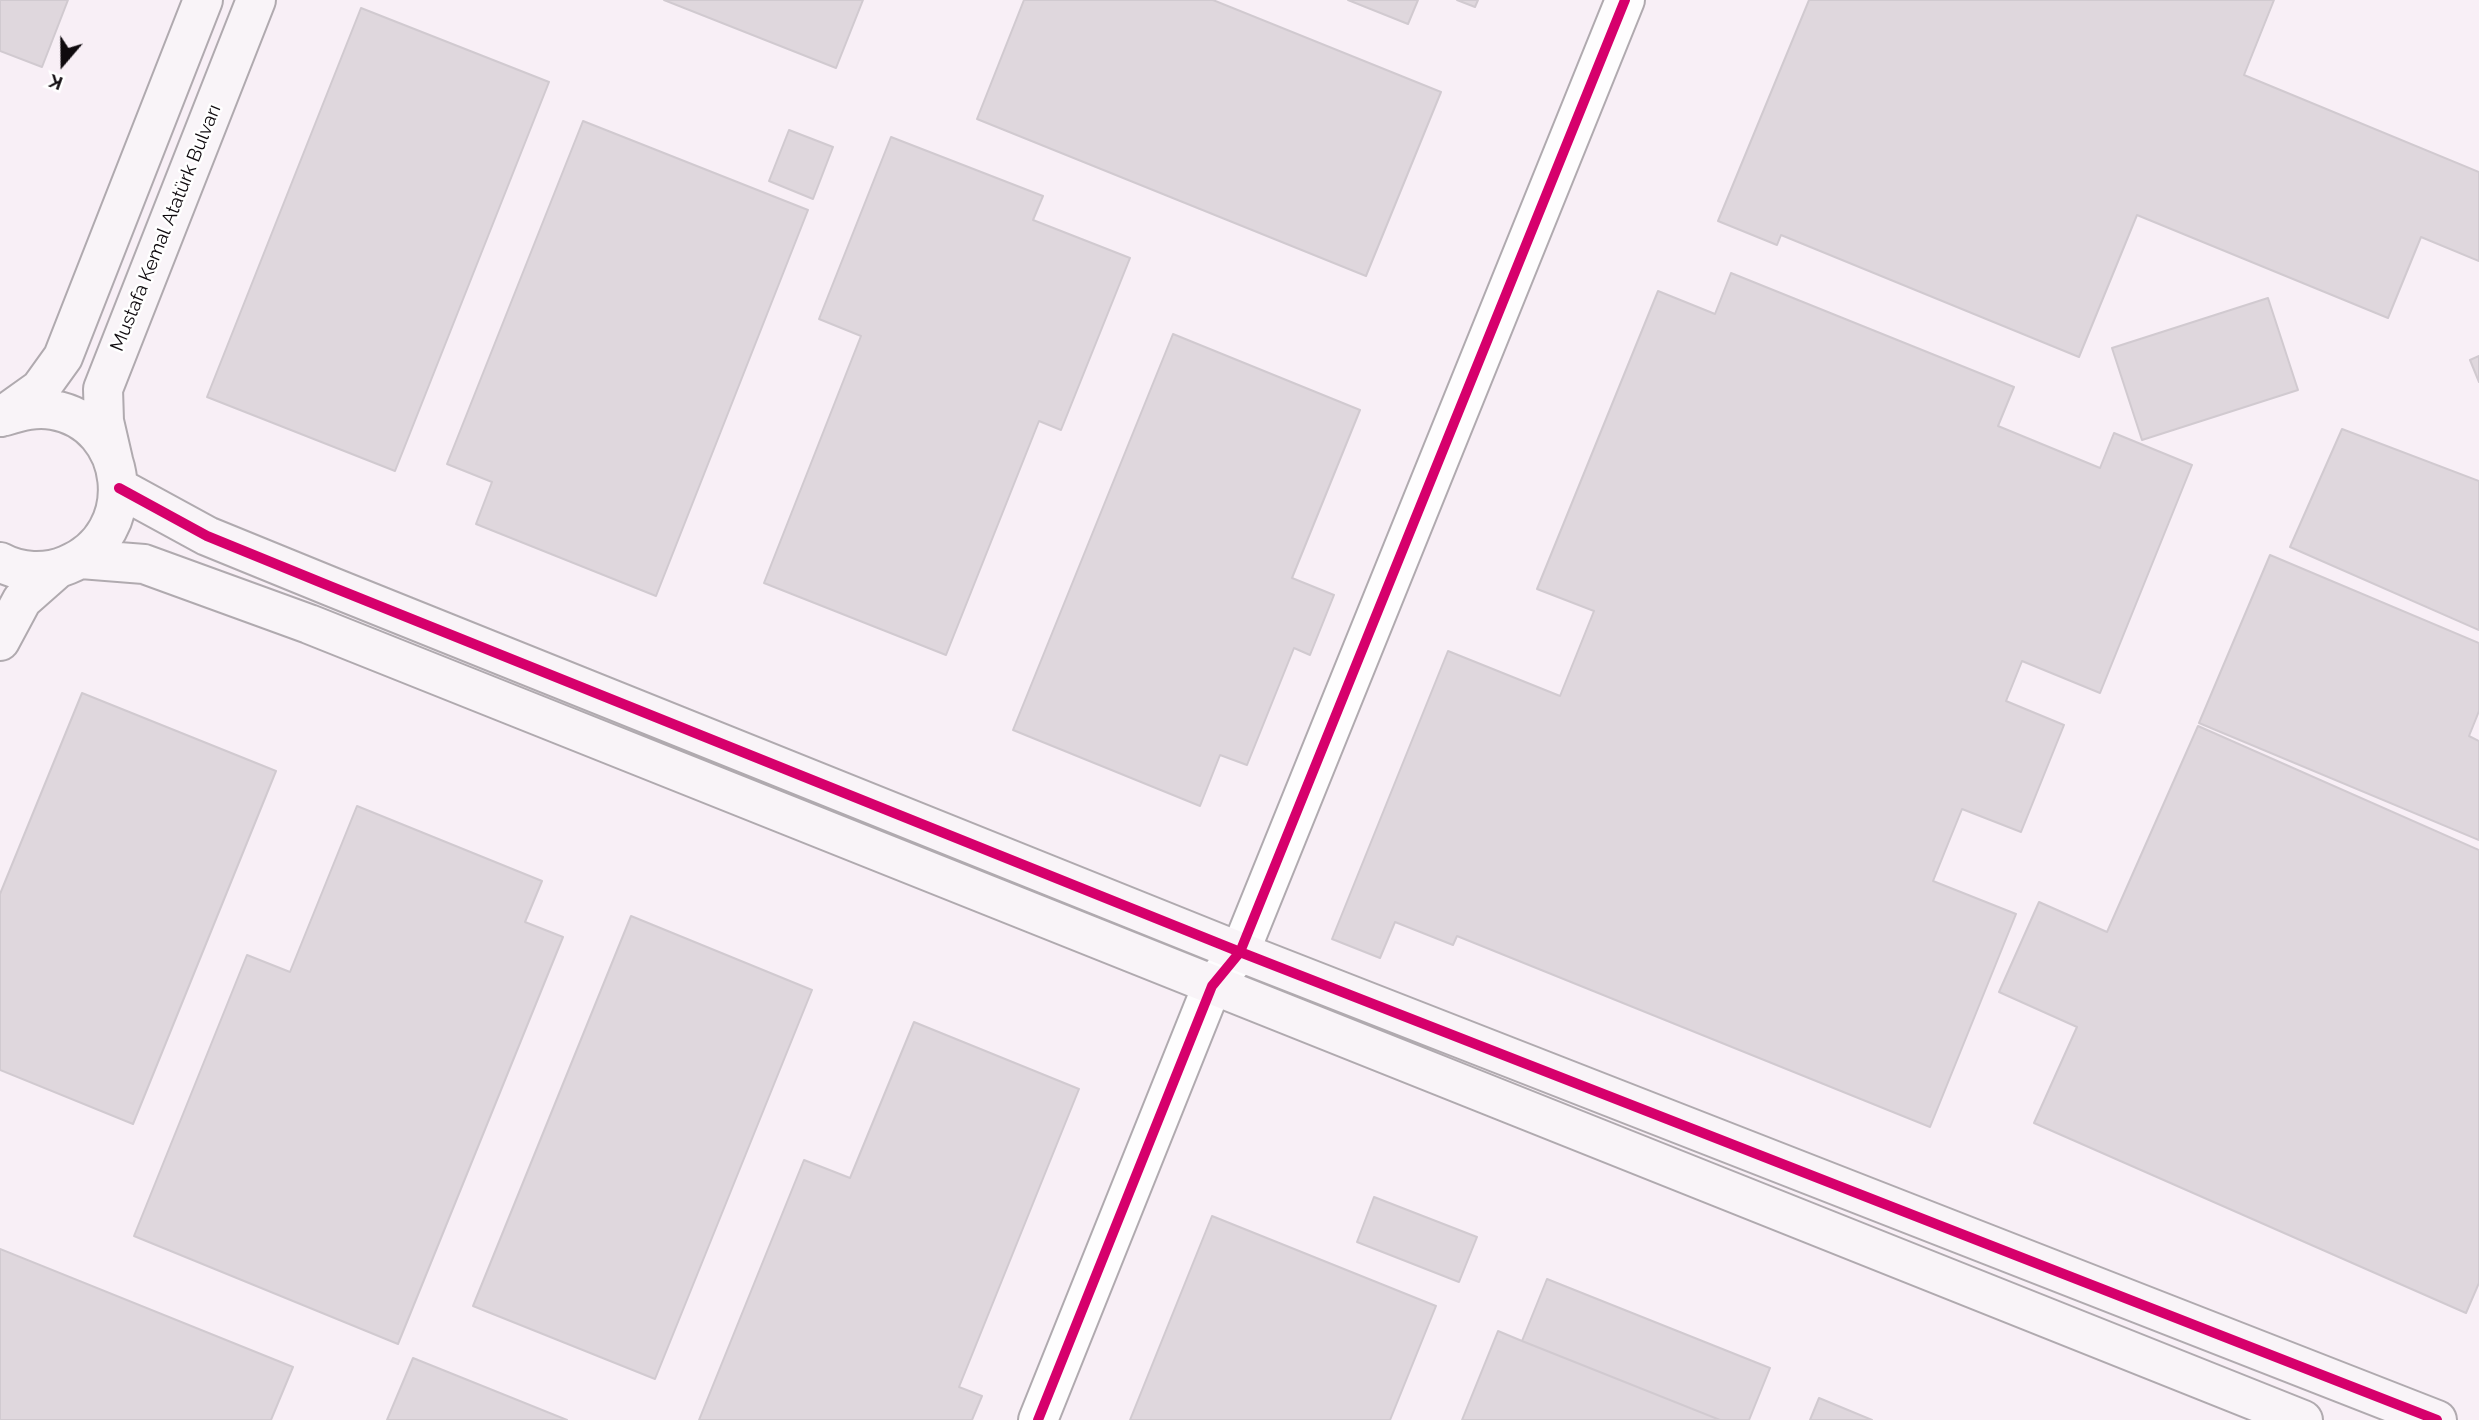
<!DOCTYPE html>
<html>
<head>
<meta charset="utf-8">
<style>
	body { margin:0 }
	#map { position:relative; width:2479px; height:1420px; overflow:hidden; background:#f8eff6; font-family:Raleway,sans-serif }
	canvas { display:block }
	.north { position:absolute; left:28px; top:28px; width:70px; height:70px; -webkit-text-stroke:5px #fff; paint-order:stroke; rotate:200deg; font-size:19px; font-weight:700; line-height:28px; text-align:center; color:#0f0a0e }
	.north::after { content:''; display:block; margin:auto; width:24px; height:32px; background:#0f0a0e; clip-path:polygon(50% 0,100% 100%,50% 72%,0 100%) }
</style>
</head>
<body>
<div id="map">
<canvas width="2479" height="1420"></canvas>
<div class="north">K</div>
</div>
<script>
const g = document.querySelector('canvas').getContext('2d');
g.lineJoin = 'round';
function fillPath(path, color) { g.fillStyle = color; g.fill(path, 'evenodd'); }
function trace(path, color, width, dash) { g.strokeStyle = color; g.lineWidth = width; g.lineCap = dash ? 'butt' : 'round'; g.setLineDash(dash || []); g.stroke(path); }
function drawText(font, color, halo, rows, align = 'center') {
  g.font = font + ' Raleway,sans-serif'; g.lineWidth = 5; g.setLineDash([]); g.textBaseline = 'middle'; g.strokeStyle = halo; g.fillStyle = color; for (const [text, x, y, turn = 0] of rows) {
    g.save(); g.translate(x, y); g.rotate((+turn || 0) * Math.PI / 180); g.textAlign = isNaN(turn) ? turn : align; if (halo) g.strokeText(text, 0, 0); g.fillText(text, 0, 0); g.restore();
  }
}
const building = new Path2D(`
	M 0,0 L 68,0 L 42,67 L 0,51 Z
	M 664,0 L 863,0 L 836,68 Z
	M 1024,0 L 1213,0 L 1441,92 L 1366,276 L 977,119 Z
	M 1348,0 L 1418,0 L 1408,24 Z
	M 1457,0 L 1478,0 L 1475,7 Z
	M 1809,0 L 2274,0 L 2244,75 L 2479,172 L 2479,261 L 2421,237 L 2388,318 L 2137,215 L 2079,357 L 1781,235 L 1777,245 L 1718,221 Z
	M 361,8 L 549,82 L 395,471 L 207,397 Z
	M 583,121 L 808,210 L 656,596 L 476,524 L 492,482 L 447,464 Z
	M 789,130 L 833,147 L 813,199 L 769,181 Z
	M 891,137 L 1043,196 L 1033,220 L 1130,258 L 1061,430 L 1039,421 L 946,655 L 764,583 L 861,336 L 819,319 Z
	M 1731,273 L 2014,387 L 1998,426 L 2100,468 L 2114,433 L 2192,465 L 2100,693 L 2022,661 L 2006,701 L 2064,725 L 2021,832 L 1962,809 L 1933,881 L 2016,914 L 1930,1127 L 1457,936 L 1453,945 L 1395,922 L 1380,958 L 1332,939 L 1448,651 L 1560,696 L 1594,611 L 1537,589 L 1658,291 L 1715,314 Z
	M 2268,298 L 2298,390 L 2142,440 L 2112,348 Z
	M 1173,334 L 1360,410 L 1292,578 L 1334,595 L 1310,655 L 1294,648 L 1247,765 L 1220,755 L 1200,806 L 1013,730 Z
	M 2479,356 L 2479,382 L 2470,360 Z
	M 2342,429 L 2479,481 L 2479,630 L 2290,547 Z
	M 2270,555 L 2479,643 L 2479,711 L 2469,736 L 2479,741 L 2479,840 L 2199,723 Z
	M 82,693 L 276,771 L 133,1124 L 0,1070 L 0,894 Z
	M 2198,726 L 2479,850 L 2479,1283 L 2466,1313 L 2034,1123 L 2077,1027 L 1999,992 L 2039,902 L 2107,932 Z
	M 357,806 L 542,881 L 525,922 L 563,937 L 398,1344 L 134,1236 L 247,955 L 290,972 Z
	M 631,916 L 812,990 L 655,1379 L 473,1306 Z
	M 914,1022 L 1079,1089 L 959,1387 L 982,1396 L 972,1420 L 699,1420 L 804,1160 L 850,1178 Z
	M 1374,1197 L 1477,1237 L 1459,1282 L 1357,1242 Z
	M 1212,1216 L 1436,1306 L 1390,1420 L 1130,1420 Z
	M 0,1249 L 293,1367 L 271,1420 L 0,1420 Z
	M 1547,1279 L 1770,1368 L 1749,1420 L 1720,1420 L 1522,1341 Z
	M 1498,1331 L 1522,1341 L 1720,1420 L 1462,1420 Z
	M 413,1358 L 567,1420 L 387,1420 Z
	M 1819,1398 L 1872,1420 L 1810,1420 Z`);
fillPath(building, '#dfd7dd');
trace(building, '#d1cad0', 2);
const street = new Path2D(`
	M 1038,1420 L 1212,986 L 1240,952 L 1625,0`);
const secondary = new Path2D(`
	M 1,417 L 40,389 L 63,357 L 203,0
	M 113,460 L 104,421 L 103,389 L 256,0
	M 119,488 L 207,536 L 332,587 L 1240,952 L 2437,1420
	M 81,559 L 144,564 L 309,624 L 2303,1420
	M 0,562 C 20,573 46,574 67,565 C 143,534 130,423 53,410 C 36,407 21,411 5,416
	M 0,641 L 22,600 L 56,570`);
trace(street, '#b0aaaf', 42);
trace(secondary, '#b0aaaf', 42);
trace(street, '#fefdfe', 38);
trace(secondary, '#f9f4f8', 38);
trace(new Path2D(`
	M 119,488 L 207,536 L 332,587 L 1240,952 L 2437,1420
	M 1038,1420 L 1212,986 L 1240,952 L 1625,0`), '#d6006c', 10);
drawText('19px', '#0f0a0e', '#fff', [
	["Mustafa Kemal Atatürk Bulvarı",166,228,-68]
]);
</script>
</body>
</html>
